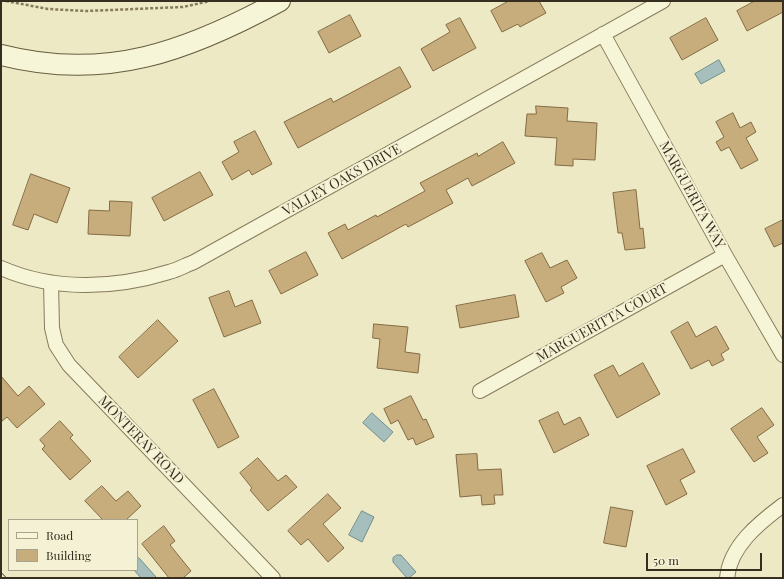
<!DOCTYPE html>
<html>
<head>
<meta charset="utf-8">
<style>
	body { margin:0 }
	#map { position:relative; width:784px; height:579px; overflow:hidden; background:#ece9c4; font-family:"Playfair Display",serif }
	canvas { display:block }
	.frame { position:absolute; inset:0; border:2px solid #362f1f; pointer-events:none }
	.legend { position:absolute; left:8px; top:519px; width:130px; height:52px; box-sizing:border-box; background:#f4f1d4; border:1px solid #a8a38c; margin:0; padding:5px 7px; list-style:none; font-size:12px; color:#362f1f }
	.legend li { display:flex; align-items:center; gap:8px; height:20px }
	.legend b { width:20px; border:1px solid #a8a38c }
	.scale { position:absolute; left:646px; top:553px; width:116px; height:18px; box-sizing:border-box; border:2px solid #362f1f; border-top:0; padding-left:5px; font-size:12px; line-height:14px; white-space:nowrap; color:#362f1f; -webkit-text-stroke:3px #f4f1d4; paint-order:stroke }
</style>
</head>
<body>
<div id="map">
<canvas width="784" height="579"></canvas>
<div class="frame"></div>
<ul class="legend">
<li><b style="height:5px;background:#f7f5d7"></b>Road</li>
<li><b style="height:11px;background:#c8ad7c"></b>Building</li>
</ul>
<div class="scale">50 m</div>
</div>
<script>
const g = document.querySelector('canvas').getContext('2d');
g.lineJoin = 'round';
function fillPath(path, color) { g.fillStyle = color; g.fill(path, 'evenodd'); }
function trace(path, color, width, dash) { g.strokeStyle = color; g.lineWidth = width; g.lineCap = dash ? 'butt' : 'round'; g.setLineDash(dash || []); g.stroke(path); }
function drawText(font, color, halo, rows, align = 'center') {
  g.font = font + ' "Playfair Display",serif'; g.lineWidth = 4; g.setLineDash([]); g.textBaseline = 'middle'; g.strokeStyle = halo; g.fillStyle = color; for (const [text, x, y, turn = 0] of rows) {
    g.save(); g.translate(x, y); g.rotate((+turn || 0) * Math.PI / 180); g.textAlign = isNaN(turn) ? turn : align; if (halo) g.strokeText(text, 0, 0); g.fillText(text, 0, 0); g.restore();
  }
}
const water = new Path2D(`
	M 719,60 L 725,71 L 701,84 L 695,74 Z
	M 372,413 L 393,432 L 384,442 L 363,423 Z
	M 362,511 L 374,517 L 362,542 L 349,535 Z
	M 397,555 L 401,555 L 416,572 L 409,578 L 407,578 L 393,562 L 393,558 Z
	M 139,558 L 156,577 L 156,578 L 141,578 L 134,570 L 137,570 L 137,559 Z`);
fillPath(water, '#a6bfbd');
trace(water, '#6d8d8c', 1);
const building = new Path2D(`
	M 509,1 L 539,1 L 546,13 L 520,27 L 518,24 L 502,32 L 491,11 Z
	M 755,1 L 783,1 L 783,12 L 747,31 L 737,11 Z
	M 350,15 L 361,36 L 329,53 L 318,32 Z
	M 460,18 L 476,48 L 433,71 L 421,49 L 450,32 L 446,25 Z
	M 706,18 L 718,40 L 682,60 L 670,38 Z
	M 400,67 L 411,87 L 298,148 L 284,122 L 331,98 L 333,102 Z
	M 536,106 L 568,108 L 567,121 L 597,123 L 595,160 L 573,159 L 573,166 L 555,165 L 557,138 L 525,136 L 527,114 L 536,114 Z
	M 733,113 L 740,128 L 751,122 L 756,132 L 746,138 L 758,160 L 741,169 L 729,147 L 721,151 L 716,142 L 724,137 L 716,122 Z
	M 255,131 L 272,164 L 252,175 L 249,170 L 232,180 L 222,162 L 239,152 L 234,142 Z
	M 503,142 L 515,163 L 472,186 L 468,178 L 446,190 L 453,203 L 408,227 L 406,224 L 342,259 L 328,233 L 345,224 L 348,230 L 376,215 L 377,217 L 425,191 L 420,183 L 477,153 L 478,156 Z
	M 200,172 L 213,195 L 164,221 L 152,198 Z
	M 31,174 L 70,188 L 57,223 L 34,214 L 28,230 L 13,225 Z
	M 636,190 L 640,229 L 643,228 L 645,248 L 625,250 L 622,233 L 618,233 L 613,193 Z
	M 110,201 L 132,202 L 130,236 L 88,234 L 89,210 L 109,211 Z
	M 783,220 L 783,243 L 774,247 L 765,229 Z
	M 306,252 L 318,275 L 281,294 L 269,271 Z
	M 542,253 L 550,268 L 567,260 L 577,278 L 561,287 L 564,293 L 546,302 L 525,261 Z
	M 229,291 L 235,307 L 252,300 L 261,323 L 224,337 L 209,298 Z
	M 515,295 L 519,317 L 460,328 L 456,306 Z
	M 158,320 L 178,341 L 138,378 L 119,357 Z
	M 688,322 L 696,337 L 716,326 L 729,349 L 721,354 L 724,360 L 712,366 L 709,360 L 691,369 L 671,332 Z
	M 374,324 L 408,327 L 405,352 L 420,354 L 418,373 L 377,368 L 380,339 L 373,338 Z
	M 643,363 L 660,394 L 617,418 L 594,375 L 613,365 L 619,376 Z
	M 1,376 L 18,396 L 29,386 L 45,404 L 17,428 L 7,417 L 1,422 Z
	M 214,389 L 239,437 L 218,448 L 193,400 Z
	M 411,396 L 423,420 L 426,419 L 434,437 L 416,445 L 413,438 L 408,440 L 398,420 L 391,424 L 384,409 Z
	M 762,408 L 774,425 L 757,437 L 768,453 L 754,462 L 731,429 Z
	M 558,412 L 564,425 L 580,417 L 589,435 L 554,453 L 539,421 Z
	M 60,421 L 73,435 L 70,438 L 91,461 L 70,480 L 42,449 L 45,446 L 40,440 Z
	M 683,449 L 695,472 L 680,480 L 687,494 L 666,505 L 647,466 Z
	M 477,454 L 478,470 L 501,469 L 503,495 L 494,495 L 495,504 L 482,505 L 481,495 L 460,497 L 456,455 Z
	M 258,458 L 278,481 L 286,475 L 297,487 L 268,511 L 250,490 L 252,488 L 240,473 Z
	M 102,486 L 116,501 L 128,491 L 141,506 L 126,520 L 103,520 L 85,501 Z
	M 328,494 L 341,508 L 323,524 L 344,548 L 328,562 L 308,539 L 301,545 L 288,531 Z
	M 611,507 L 633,511 L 626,547 L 604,543 Z
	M 164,526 L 175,541 L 170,545 L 191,571 L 183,578 L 169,578 L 142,544 Z`);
fillPath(building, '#c8ad7c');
trace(building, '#836b43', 1);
const minor = new Path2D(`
	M 603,34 L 725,255 L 783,355
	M 1,268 C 53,291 114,289 169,272 C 177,270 186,265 194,262 L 663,1
	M 51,283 L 52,328 L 56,345 L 69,365 L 273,578
	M 480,391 L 725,255
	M 727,578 C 730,546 759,523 783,505`);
const secondary = new Path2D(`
	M 1,55 C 106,82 188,51 280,1`);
trace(minor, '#867b5c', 16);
trace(secondary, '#675c3f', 22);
trace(new Path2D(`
	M 6,1 L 48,9 L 86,11 L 183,7 L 210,1`), '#867b5c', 2.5, [3, 2]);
trace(minor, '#f7f5d7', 14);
trace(secondary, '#f7f5d7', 20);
const rail = new Path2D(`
	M 1,575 L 4,578`);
trace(rail, '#362f1f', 4.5);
trace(rail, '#f4f1d4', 3, [9]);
drawText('14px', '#362f1f', '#f4f1d4', [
	["VALLEY OAKS DRIVE",342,180,-29],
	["MARGUERITA WAY",692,195,61],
	["MARGUERITTA COURT",602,323,-29],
	["MONTERAY ROAD",141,440,46]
]);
</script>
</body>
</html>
